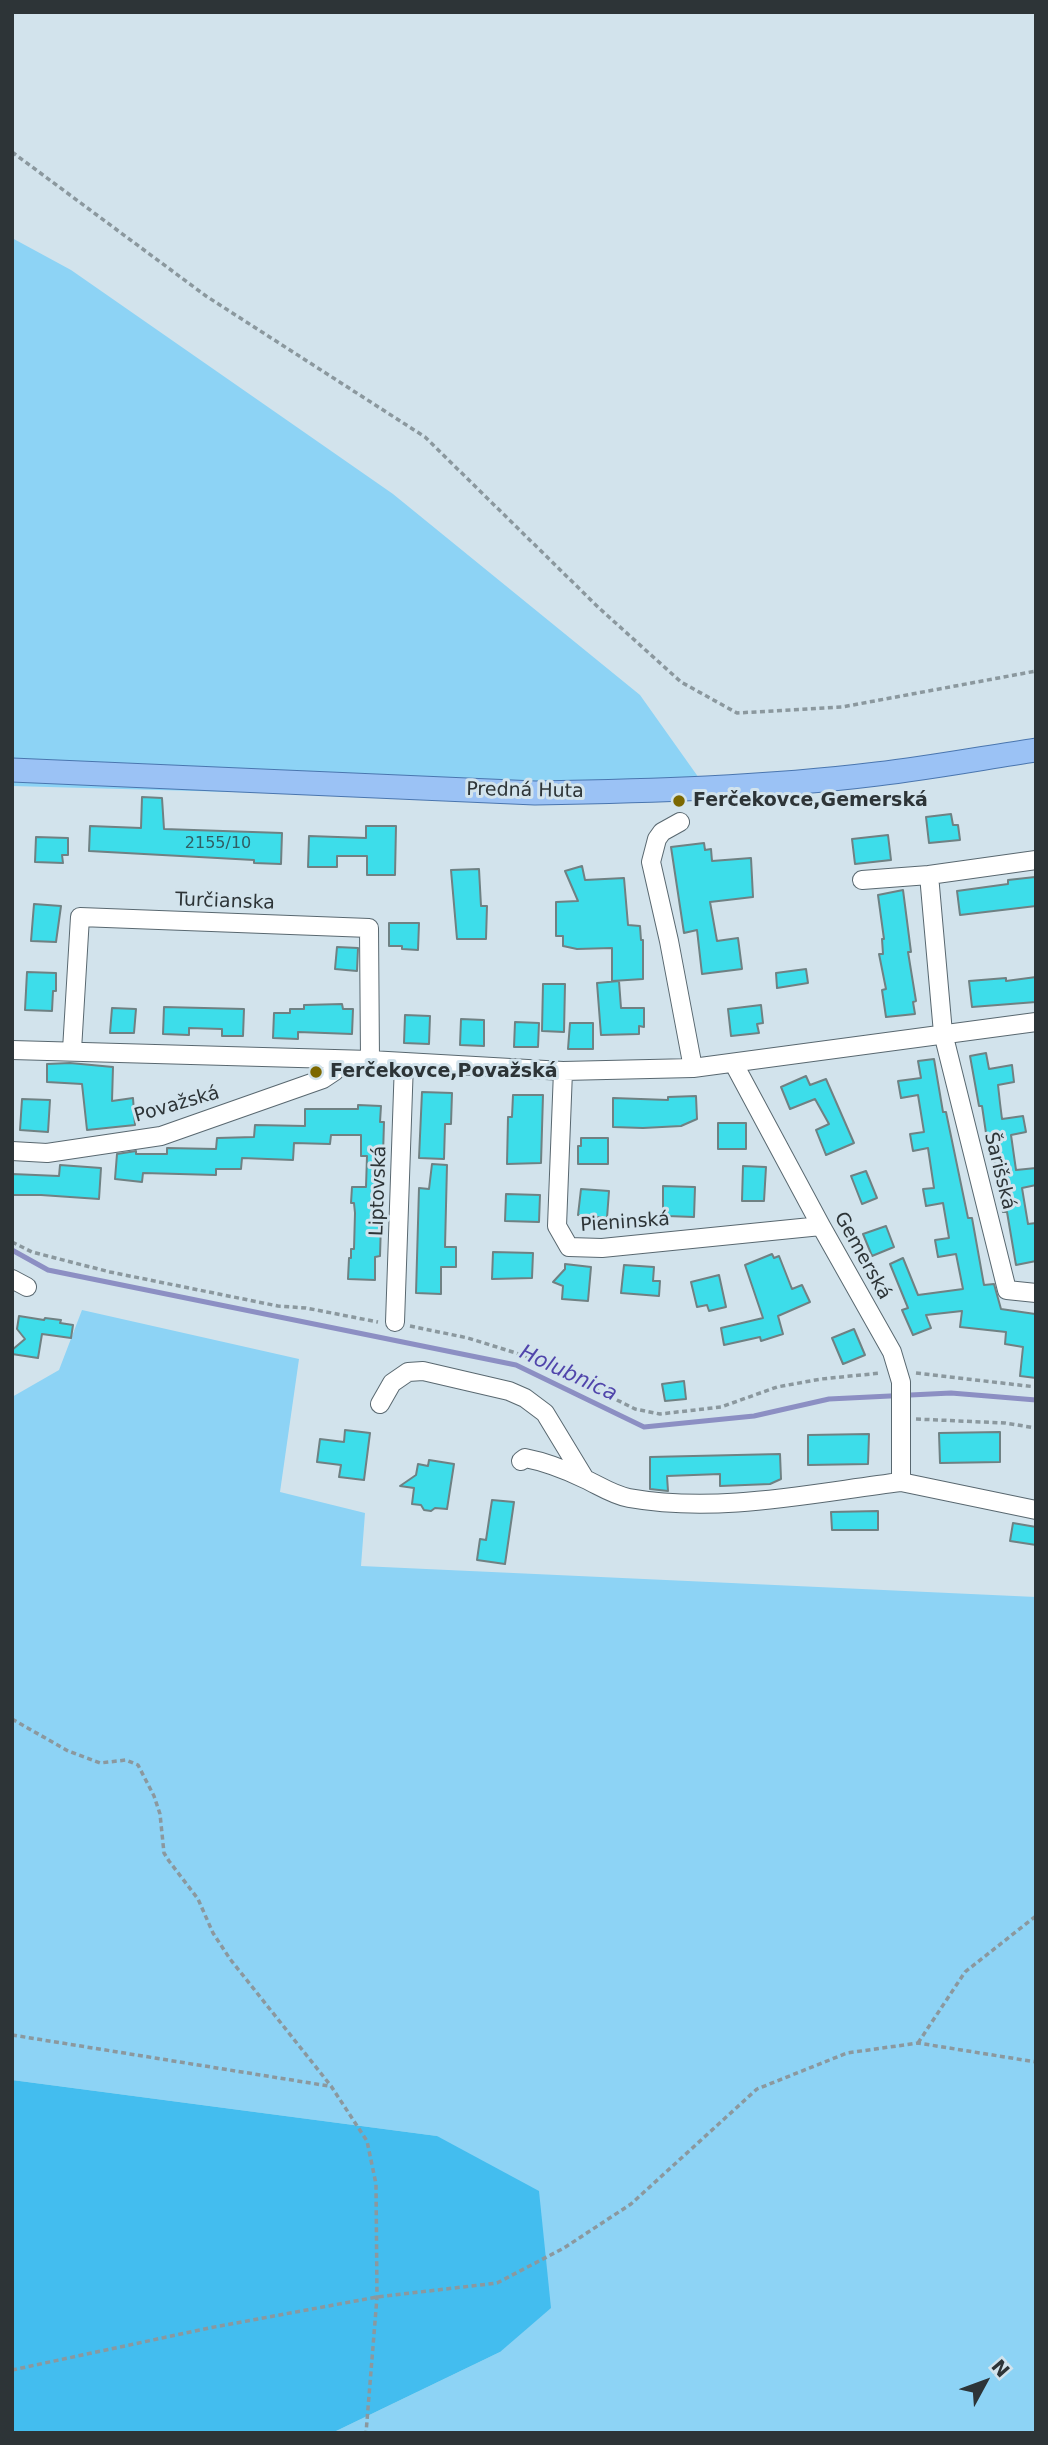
<!DOCTYPE html>
<html>
<head>
<meta charset="utf-8">
<style>
	body { margin:0 }
	#map { position:relative; width:1048px; height:2445px; overflow:hidden; background:#d2e3ec; font-family:"DejaVu Sans",sans-serif }
	canvas { display:block }
	.frame { position:absolute; inset:0; border:14px solid #2d3437; pointer-events:none }
	.north { position:absolute; left:950px; top:2347px; width:70px; height:70px; -webkit-text-stroke:5px #d2e3ec; paint-order:stroke; rotate:49deg; font-size:19px; font-weight:700; line-height:28px; text-align:center; color:#2d3437 }
	.north::after { content:''; display:block; margin:auto; width:24px; height:32px; background:#2d3437; clip-path:polygon(50% 0,100% 100%,50% 72%,0 100%) }
</style>
</head>
<body>
<div id="map">
<canvas width="1048" height="2445"></canvas>
<div class="frame"></div>
<div class="north">N</div>
</div>
<script>
const g = document.querySelector('canvas').getContext('2d');
g.lineJoin = 'round';
function fillPath(path, color) { g.fillStyle = color; g.fill(path, 'evenodd'); }
function trace(path, color, width, dash) { g.strokeStyle = color; g.lineWidth = width; g.lineCap = dash ? 'butt' : 'round'; g.setLineDash(dash || []); g.stroke(path); }
function drawText(font, color, halo, rows, align = 'center') {
  g.font = font + ' "DejaVu Sans",sans-serif'; g.lineWidth = 6; g.setLineDash([]); g.textBaseline = 'middle'; g.strokeStyle = halo; g.fillStyle = color; for (const [text, x, y, turn = 0] of rows) {
    g.save(); g.translate(x, y); g.rotate((+turn || 0) * Math.PI / 180); g.textAlign = isNaN(turn) ? turn : align; if (halo) g.strokeText(text, 0, 0); g.fillText(text, 0, 0); g.restore();
  }
}
fillPath(new Path2D(`
	M 12,238 L 71,270 L 393,494 L 640,695 L 711,795 L 636,803 L 12,786 Z
	M 82,1310 L 299,1359 L 280,1492 L 365,1513 L 361,1566 L 1036,1597 L 1036,2433 L 332,2433 L 500,2352 L 437,2136 L 12,2080 L 12,1397 L 59,1370 Z`), '#8dd3f5');
fillPath(new Path2D(`
	M 12,2080 L 437,2136 L 539,2191 L 551,2308 L 500,2352 L 332,2433 L 12,2433 Z`), '#43bdef');
trace(new Path2D(`
	M 12,1250 L 48,1270 L 516,1365 L 644,1427 L 754,1416 L 829,1399 L 951,1393 L 1036,1400`), '#8c8fc3', 5);
const building = new Path2D(`
	M 142,797 L 162,798 L 164,829 L 282,833 L 281,864 L 254,863 L 254,860 L 89,851 L 90,826 L 141,828 Z
	M 951,814 L 953,825 L 958,825 L 960,840 L 929,843 L 926,817 Z
	M 366,826 L 396,826 L 395,875 L 367,875 L 367,856 L 337,856 L 337,867 L 308,867 L 309,836 L 366,838 Z
	M 888,835 L 891,860 L 855,864 L 852,839 Z
	M 36,837 L 68,838 L 68,855 L 62,855 L 63,863 L 35,862 Z
	M 704,843 L 705,850 L 711,849 L 712,861 L 751,858 L 753,897 L 710,902 L 717,941 L 738,938 L 742,969 L 702,974 L 697,930 L 684,933 L 671,847 Z
	M 582,866 L 585,880 L 624,878 L 628,925 L 640,926 L 641,940 L 643,940 L 643,979 L 612,981 L 612,948 L 577,949 L 563,946 L 563,936 L 556,936 L 556,902 L 578,901 L 565,871 Z
	M 479,869 L 481,906 L 487,906 L 486,939 L 457,939 L 451,870 Z
	M 1035,877 L 1036,906 L 960,915 L 957,891 L 1008,884 L 1008,880 Z
	M 903,890 L 911,952 L 908,952 L 916,1001 L 913,1002 L 915,1014 L 886,1017 L 882,990 L 886,989 L 879,954 L 883,954 L 882,939 L 884,939 L 878,895 Z
	M 34,904 L 61,906 L 56,942 L 31,941 Z
	M 389,923 L 419,923 L 418,950 L 402,949 L 402,946 L 389,946 Z
	M 337,947 L 358,948 L 357,971 L 335,969 Z
	M 806,969 L 808,983 L 777,988 L 776,973 Z
	M 27,972 L 56,973 L 56,991 L 53,991 L 52,1011 L 25,1010 Z
	M 1036,977 L 1036,1002 L 972,1007 L 969,981 L 1006,978 L 1006,981 Z
	M 619,981 L 621,1008 L 644,1008 L 644,1027 L 639,1026 L 639,1034 L 601,1035 L 597,983 Z
	M 543,984 L 565,984 L 564,1032 L 542,1031 Z
	M 342,1004 L 343,1009 L 353,1009 L 352,1034 L 298,1032 L 298,1039 L 273,1038 L 274,1013 L 290,1013 L 290,1009 L 304,1009 L 304,1005 Z
	M 761,1005 L 763,1023 L 757,1024 L 759,1033 L 731,1036 L 728,1009 Z
	M 164,1007 L 244,1009 L 243,1036 L 222,1036 L 222,1029 L 189,1028 L 189,1035 L 163,1034 Z
	M 112,1008 L 136,1009 L 134,1033 L 110,1033 Z
	M 405,1015 L 430,1016 L 429,1044 L 404,1043 Z
	M 461,1019 L 484,1020 L 484,1046 L 460,1045 Z
	M 515,1022 L 539,1023 L 538,1047 L 514,1047 Z
	M 570,1023 L 593,1023 L 593,1049 L 568,1049 Z
	M 986,1053 L 989,1069 L 1012,1065 L 1014,1082 L 998,1085 L 1000,1103 L 1002,1119 L 1023,1116 L 1026,1132 L 1011,1135 L 1016,1170 L 1036,1168 L 1036,1185 L 1022,1188 L 1028,1224 L 1036,1223 L 1036,1261 L 1016,1265 L 1007,1212 L 1003,1212 L 994,1159 L 990,1160 L 982,1106 L 979,1106 L 970,1056 Z
	M 934,1059 L 943,1112 L 946,1112 L 968,1218 L 972,1218 L 984,1285 L 994,1284 L 1001,1309 L 1035,1314 L 1036,1378 L 1020,1376 L 1023,1347 L 1005,1344 L 1006,1332 L 960,1327 L 962,1311 L 926,1315 L 931,1328 L 913,1335 L 902,1310 L 908,1308 L 890,1264 L 903,1258 L 918,1295 L 963,1289 L 956,1254 L 938,1257 L 935,1240 L 949,1238 L 943,1203 L 926,1206 L 923,1189 L 934,1188 L 928,1148 L 913,1151 L 910,1134 L 924,1132 L 918,1095 L 901,1098 L 898,1081 L 921,1078 L 918,1061 Z
	M 70,1063 L 113,1067 L 112,1101 L 133,1098 L 135,1125 L 87,1130 L 82,1084 L 47,1082 L 47,1064 Z
	M 806,1076 L 810,1085 L 826,1079 L 854,1143 L 826,1155 L 816,1130 L 829,1124 L 815,1099 L 790,1109 L 781,1087 Z
	M 422,1092 L 452,1093 L 451,1124 L 445,1124 L 444,1159 L 419,1158 Z
	M 513,1095 L 543,1095 L 541,1163 L 507,1164 L 508,1117 L 512,1117 Z
	M 696,1096 L 697,1119 L 681,1126 L 643,1128 L 613,1127 L 613,1098 L 668,1100 L 668,1097 Z
	M 22,1099 L 50,1100 L 48,1132 L 20,1130 Z
	M 358,1105 L 381,1106 L 380,1122 L 384,1122 L 380,1256 L 375,1257 L 375,1280 L 348,1279 L 349,1258 L 351,1258 L 351,1249 L 354,1249 L 355,1213 L 354,1203 L 351,1203 L 352,1187 L 366,1187 L 367,1156 L 361,1156 L 361,1135 L 331,1135 L 330,1144 L 294,1143 L 293,1160 L 242,1158 L 241,1169 L 216,1169 L 216,1175 L 143,1173 L 142,1182 L 115,1179 L 117,1154 L 136,1151 L 136,1154 L 167,1154 L 167,1148 L 216,1149 L 217,1138 L 254,1137 L 255,1125 L 305,1126 L 305,1109 L 358,1109 Z
	M 718,1123 L 746,1123 L 746,1149 L 718,1149 Z
	M 581,1138 L 608,1138 L 608,1164 L 578,1164 L 578,1146 L 581,1146 Z
	M 432,1164 L 447,1165 L 445,1247 L 456,1247 L 456,1267 L 441,1267 L 441,1294 L 416,1293 L 419,1188 L 429,1189 Z
	M 60,1165 L 101,1168 L 99,1199 L 41,1195 L 12,1195 L 12,1174 L 59,1176 Z
	M 743,1166 L 766,1167 L 764,1201 L 742,1201 Z
	M 866,1171 L 877,1198 L 862,1204 L 851,1176 Z
	M 663,1186 L 695,1187 L 694,1217 L 667,1216 L 667,1208 L 663,1208 Z
	M 581,1189 L 609,1191 L 607,1218 L 578,1215 Z
	M 506,1194 L 540,1195 L 539,1222 L 505,1221 Z
	M 886,1226 L 894,1247 L 872,1256 L 863,1234 Z
	M 493,1252 L 533,1253 L 532,1278 L 492,1279 Z
	M 772,1254 L 774,1258 L 779,1256 L 792,1289 L 802,1285 L 810,1302 L 778,1316 L 783,1334 L 761,1341 L 760,1337 L 724,1345 L 721,1328 L 763,1318 L 745,1265 Z
	M 565,1264 L 591,1267 L 588,1301 L 562,1299 L 563,1286 L 553,1282 L 565,1269 Z
	M 624,1265 L 654,1267 L 653,1281 L 660,1281 L 659,1296 L 621,1293 Z
	M 719,1275 L 726,1307 L 709,1311 L 707,1305 L 697,1307 L 691,1282 Z
	M 19,1316 L 44,1320 L 45,1318 L 61,1320 L 60,1323 L 73,1325 L 71,1338 L 42,1334 L 38,1358 L 12,1354 L 12,1350 L 25,1339 L 17,1329 Z
	M 854,1329 L 865,1355 L 843,1364 L 832,1338 Z
	M 684,1381 L 686,1399 L 665,1401 L 662,1384 Z
	M 345,1430 L 370,1433 L 364,1480 L 339,1477 L 341,1465 L 317,1462 L 320,1439 L 344,1442 Z
	M 1000,1432 L 1000,1462 L 940,1463 L 939,1433 Z
	M 869,1434 L 868,1464 L 808,1465 L 808,1435 Z
	M 780,1454 L 781,1479 L 770,1484 L 720,1486 L 720,1474 L 667,1476 L 668,1491 L 650,1489 L 650,1457 Z
	M 429,1460 L 454,1464 L 447,1509 L 435,1508 L 431,1511 L 424,1510 L 421,1505 L 412,1504 L 414,1488 L 400,1486 L 416,1475 L 418,1464 L 428,1466 Z
	M 492,1500 L 514,1502 L 505,1564 L 477,1560 L 480,1539 L 486,1540 Z
	M 878,1511 L 878,1530 L 832,1530 L 831,1512 Z
	M 1013,1523 L 1036,1527 L 1036,1545 L 1010,1541 Z`);
fillPath(building, '#3dddea');
trace(building, '#6f8183', 2);
const minor = new Path2D(`
	M 680,822 L 662,832 L 657,839 L 651,862 L 669,941 L 693,1068
	M 929,875 L 1036,860
	M 862,880 L 929,875 L 943,1033 L 1007,1290 L 1036,1293
	M 12,1050 L 370,1060 L 563,1071 L 693,1068 L 1036,1022
	M 72,1050 L 80,917 L 369,928 L 370,1060
	M 563,1071 L 557,1226 L 569,1247 L 602,1248 L 821,1226
	M 12,1151 L 47,1153 L 161,1136 L 323,1079 L 335,1071 L 339,1060
	M 12,1279 L 27,1287
	M 395,1322 L 404,1062
	M 380,1404 L 392,1383 L 408,1372 L 423,1371 L 509,1391 L 525,1398 L 545,1413 L 585,1479
	M 521,1461 L 525,1458 C 546,1462 566,1470 585,1479 C 600,1486 613,1495 629,1498 C 719,1514 812,1493 901,1482 L 901,1382 L 892,1352 L 821,1226 L 734,1064
	M 901,1482 L 1036,1510`);
const major = new Path2D(`
	M 12,770 L 535,793 C 649,791 764,788 877,774 C 930,768 983,758 1036,750`);
trace(minor, '#596870', 20);
trace(major, '#4a76af', 25);
trace(new Path2D(`
	M 12,152 L 206,296 L 425,437 L 599,608 L 681,682 L 737,713 L 842,707 L 1036,671
	M 12,1242 L 32,1252 L 110,1272 L 278,1306 L 306,1308 L 378,1322
	M 410,1326 L 468,1338 L 535,1359 L 635,1409 L 660,1414 L 721,1407 L 777,1387 L 821,1379 L 881,1373
	M 916,1373 L 1036,1387
	M 916,1419 L 1005,1423 L 1036,1428
	M 12,1719 L 68,1751 L 100,1763 L 126,1760 L 138,1765 L 154,1796 L 160,1814 L 164,1853 L 169,1861 L 198,1899 L 213,1933 L 230,1959 L 331,2086 L 367,2141 L 376,2184 L 377,2297 L 366,2433
	M 12,2035 L 329,2086
	M 918,2043 L 965,1972 L 1036,1916
	M 12,2370 L 209,2328 L 377,2297 L 497,2283 L 564,2248 L 631,2204 L 757,2089 L 847,2053 L 918,2043 L 1036,2062`), '#8b989e', 3.5, [5, 3.5]);
trace(minor, '#fff', 18);
trace(major, '#9bc2f5', 23);
for (const [x, y, r, color] of [
	[679,801,7,"#7c6800"],
	[316,1072,7,"#7c6800"]
]) { const dot = new Path2D(); dot.arc(x, y, r, 0, 2 * Math.PI); g.fillStyle = color; g.fill(dot); trace(dot, '#d2e3ec', 2.5); }
drawText('16px', '#315e64', null, [
	["2155/10",218,844]
]);
drawText('19px', '#2d3437', '#d2e3ec', [
	["Predná Huta",525,791,1],
	["Turčianska",225,902,2],
	["Považská",177,1105,-16],
	["Šarišská",999,1171,76],
	["Liptovská",379,1191,-88],
	["Pieninská",625,1223,-4],
	["Gemerská",862,1256,61]
]);
drawText('bold 19px', '#2d3437', '#d2e3ec', [
	["Ferčekovce,Gemerská",693,801],
	["Ferčekovce,Považská",330,1072]
], 'left');
drawText('italic 21px', '#5045ab', '#d2e3ec', [
	["Holubnica",568,1374,25]
]);
</script>
</body>
</html>
